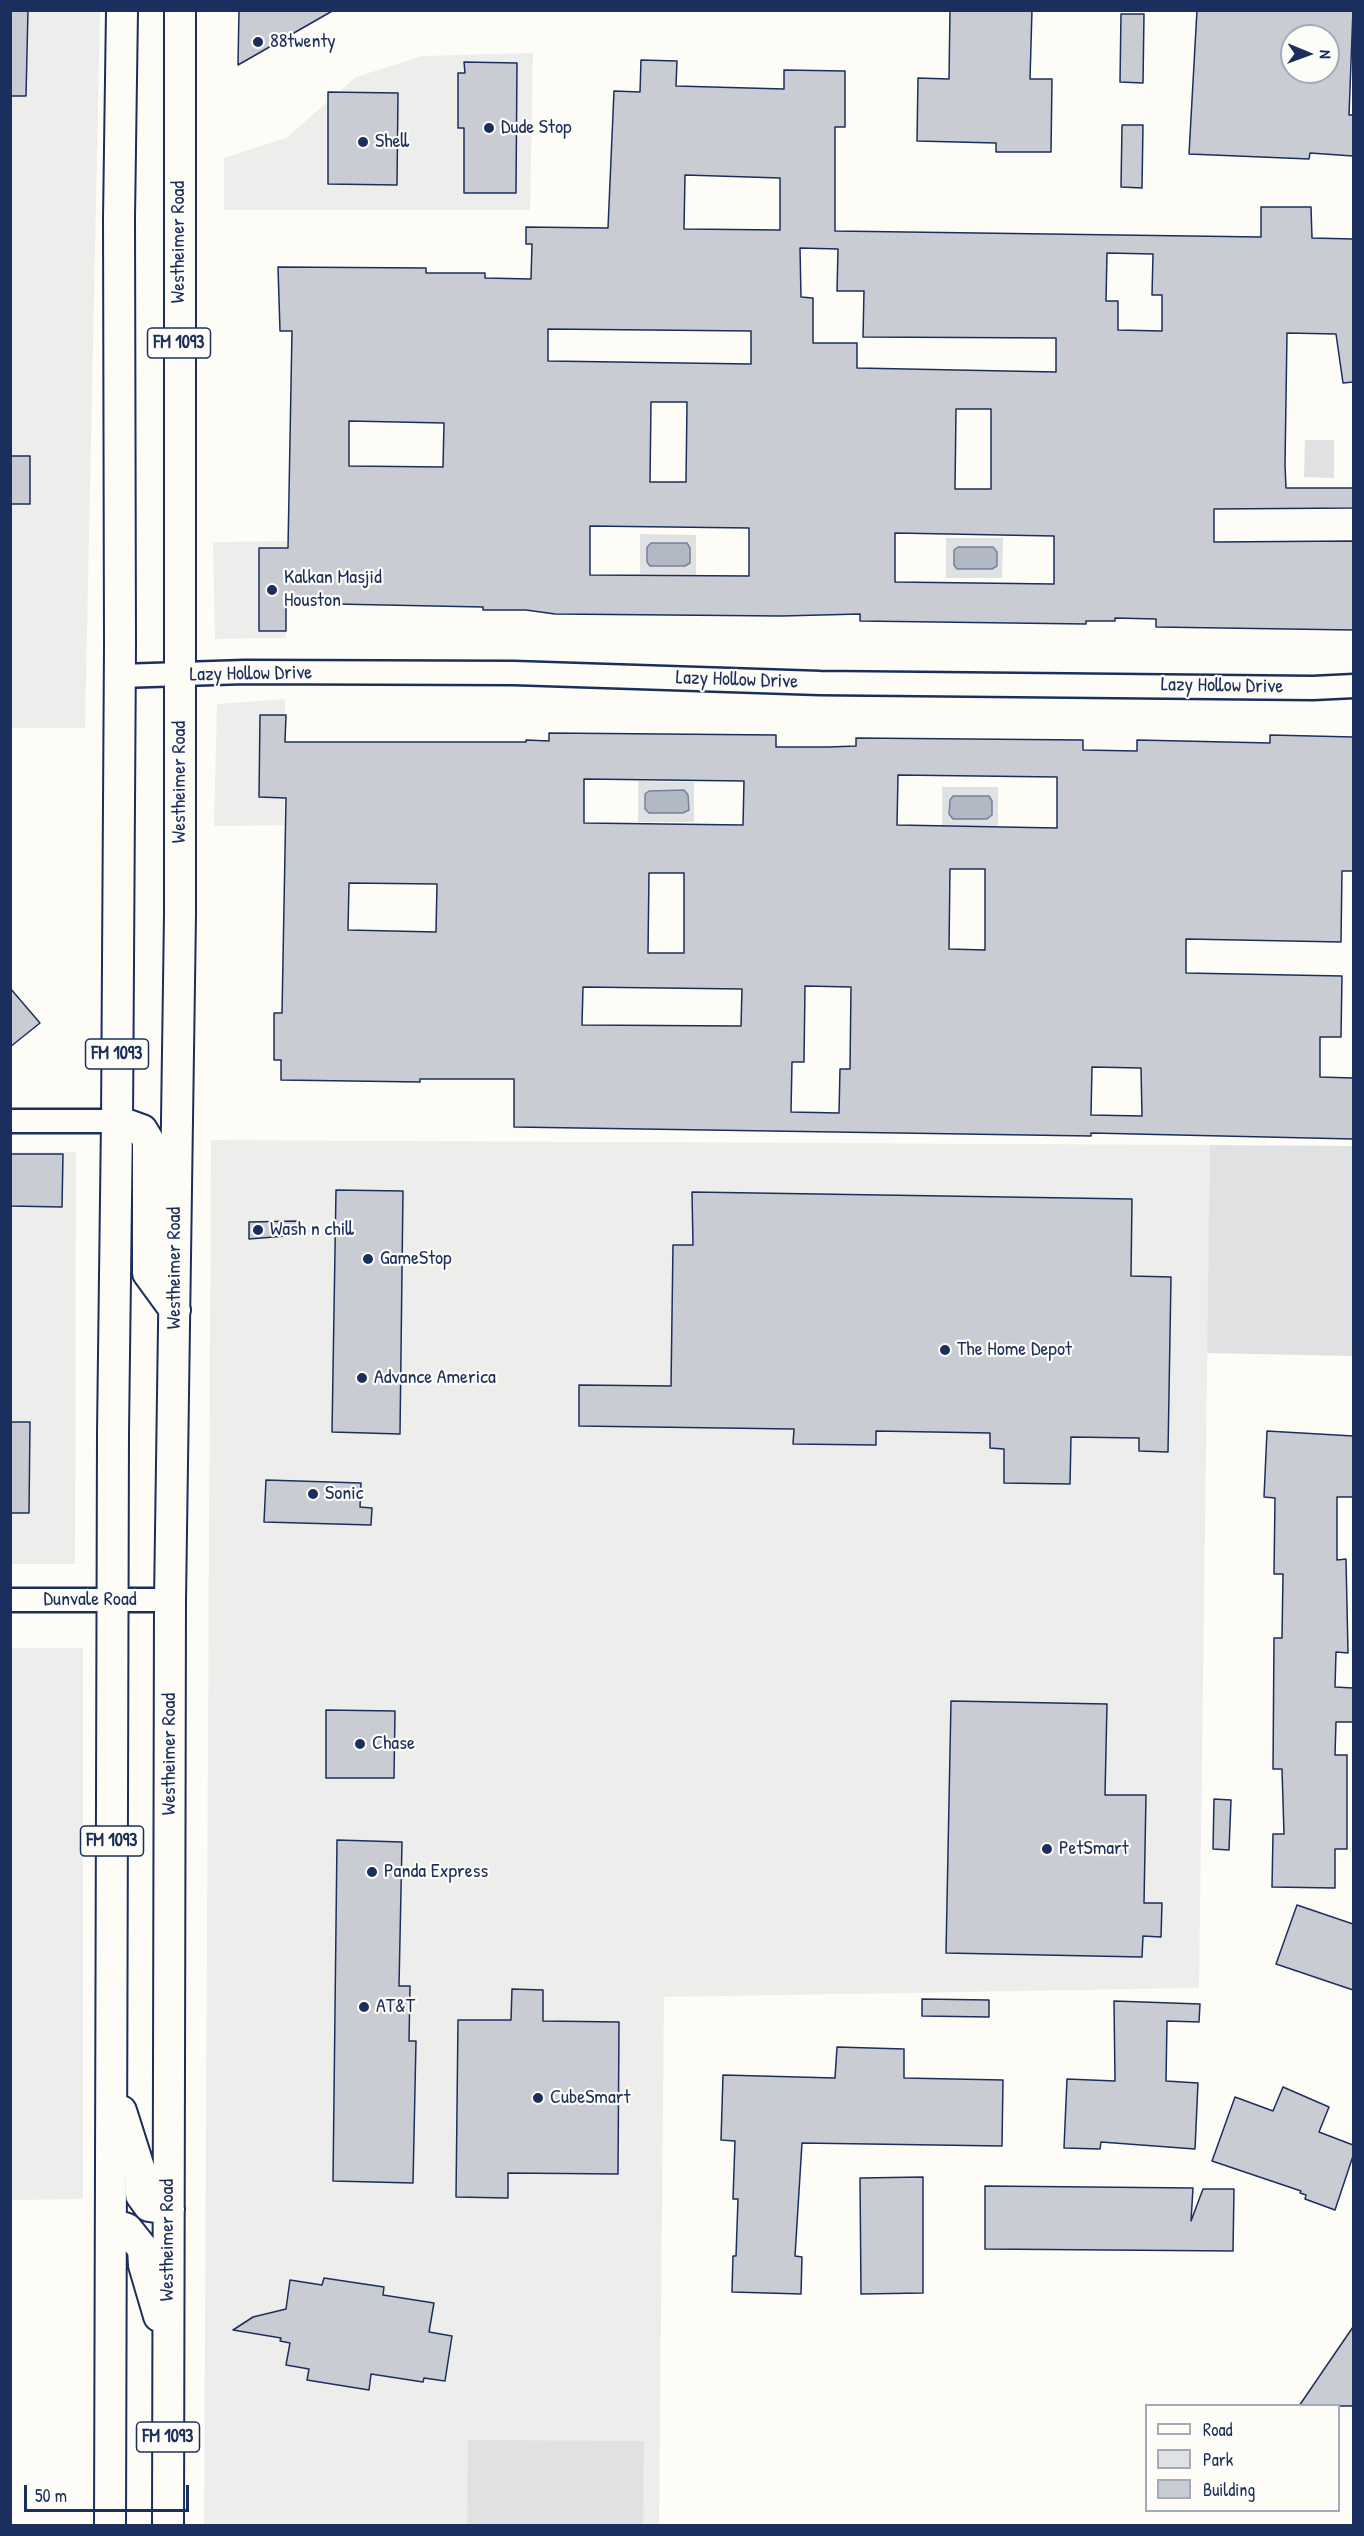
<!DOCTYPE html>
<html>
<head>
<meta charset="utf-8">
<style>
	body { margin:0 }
	#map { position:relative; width:1364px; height:2536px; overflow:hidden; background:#fdfcf7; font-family:"Patrick Hand",sans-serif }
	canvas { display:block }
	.frame { position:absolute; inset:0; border:12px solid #1b2f5e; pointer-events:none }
	.legend { position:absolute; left:1145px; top:2404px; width:195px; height:108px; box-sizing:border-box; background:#fdfcf7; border:2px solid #a3aaba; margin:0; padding:8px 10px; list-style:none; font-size:18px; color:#1b2f5e }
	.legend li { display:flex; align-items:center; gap:12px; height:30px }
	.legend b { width:30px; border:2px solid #a3aaba }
	.north { position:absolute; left:1280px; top:24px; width:60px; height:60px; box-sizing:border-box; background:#fdfcf7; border:2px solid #a3aaba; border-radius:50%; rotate:91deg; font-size:16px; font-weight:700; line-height:24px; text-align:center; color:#1b2f5e }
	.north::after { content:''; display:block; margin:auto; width:21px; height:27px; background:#1b2f5e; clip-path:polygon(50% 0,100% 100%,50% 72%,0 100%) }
	.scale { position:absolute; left:24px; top:2485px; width:165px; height:27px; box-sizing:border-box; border:3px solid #1b2f5e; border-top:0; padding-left:8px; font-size:18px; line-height:21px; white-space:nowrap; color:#1b2f5e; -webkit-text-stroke:4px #fdfcf7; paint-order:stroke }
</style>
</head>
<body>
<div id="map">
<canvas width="1364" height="2536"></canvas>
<div class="frame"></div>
<ul class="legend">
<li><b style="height:8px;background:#fdfcf7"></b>Road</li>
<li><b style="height:16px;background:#e0e1e3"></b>Park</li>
<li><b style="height:16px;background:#c9ccd3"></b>Building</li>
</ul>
<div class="north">N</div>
<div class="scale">50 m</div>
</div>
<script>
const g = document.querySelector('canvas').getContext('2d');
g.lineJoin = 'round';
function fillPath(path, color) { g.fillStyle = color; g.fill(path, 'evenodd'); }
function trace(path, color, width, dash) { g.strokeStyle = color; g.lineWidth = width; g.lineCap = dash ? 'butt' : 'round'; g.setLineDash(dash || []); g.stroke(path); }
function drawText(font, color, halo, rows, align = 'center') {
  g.font = font + ' "Patrick Hand",sans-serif'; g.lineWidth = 4.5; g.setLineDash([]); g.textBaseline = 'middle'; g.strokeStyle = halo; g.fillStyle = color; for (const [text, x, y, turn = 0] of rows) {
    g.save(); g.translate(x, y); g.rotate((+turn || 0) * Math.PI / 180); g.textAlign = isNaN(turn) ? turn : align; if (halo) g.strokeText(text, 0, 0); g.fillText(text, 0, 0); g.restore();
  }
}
fillPath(new Path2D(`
	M 11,11 L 100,11 L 85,728 L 11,728 Z
	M 533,53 L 530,210 L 224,210 L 224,158 L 286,138 L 356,77 L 422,56 Z
	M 287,541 L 286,638 L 215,639 L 213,542 Z
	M 285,699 L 284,825 L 214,826 L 217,704 Z
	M 211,1140 L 1210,1145 L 1199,1988 L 664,1997 L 659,2525 L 204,2526 Z
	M 10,1152 L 76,1152 L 75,1564 L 11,1564 Z
	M 11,1648 L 83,1648 L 83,2199 L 11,2200 Z`), '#edeeec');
fillPath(new Path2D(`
	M 1305,440 L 1334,440 L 1334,478 L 1304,477 Z
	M 640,534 L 696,535 L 696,575 L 640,574 Z
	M 946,538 L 1003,538 L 1002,578 L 946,578 Z
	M 638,781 L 694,782 L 694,822 L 638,822 Z
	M 942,787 L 998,787 L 998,827 L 942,827 Z
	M 1210,1145 L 1353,1146 L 1353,1356 L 1207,1353 Z
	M 468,2440 L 644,2441 L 643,2525 L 467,2525 Z`), '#e0e1e3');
const water = new Path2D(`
	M 651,543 L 687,543 L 690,548 L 690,563 L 685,566 L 650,566 L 647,562 L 647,547 Z
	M 958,547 L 993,547 L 997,552 L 997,566 L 992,569 L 957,569 L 954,565 L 954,550 Z
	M 684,790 L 688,795 L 689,810 L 683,813 L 649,813 L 645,809 L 645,794 L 649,791 Z
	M 953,796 L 989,796 L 992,801 L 992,815 L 987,819 L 953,819 L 949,814 L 950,800 Z`);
fillPath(water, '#b3b8c5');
trace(water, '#76819c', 1.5);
const building = new Path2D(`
	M 10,10 L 28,10 L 26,96 L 10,96 Z
	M 239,10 L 334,10 L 238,65 Z
	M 950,10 L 1032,10 L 1030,79 L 1052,79 L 1051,152 L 996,152 L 996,143 L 917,141 L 918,78 L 949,79 Z
	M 1197,10 L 1353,10 L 1349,115 L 1353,115 L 1353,156 L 1310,153 L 1309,159 L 1189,154 ZM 1292,36 L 1328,36 L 1328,72 L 1292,72 Z
	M 1121,14 L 1144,14 L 1143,83 L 1120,82 Z
	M 641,60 L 677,61 L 676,86 L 784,89 L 784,70 L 845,71 L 845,127 L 835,127 L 835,231 L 1261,237 L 1261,207 L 1311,207 L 1312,238 L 1353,239 L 1353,382 L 1343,383 L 1336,334 L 1287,333 L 1285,465 L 1286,488 L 1353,488 L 1353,508 L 1214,509 L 1214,542 L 1353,541 L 1353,630 L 1156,627 L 1156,619 L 1115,618 L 1115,621 L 1086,621 L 1086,624 L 860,621 L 860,614 L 782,616 L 555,614 L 526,610 L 483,610 L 483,607 L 286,603 L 286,631 L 259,631 L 259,548 L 288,548 L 292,331 L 280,331 L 278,267 L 426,268 L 426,273 L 485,273 L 485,278 L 531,279 L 532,244 L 526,244 L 526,227 L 608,228 L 614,91 L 640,92 ZM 685,175 L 780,178 L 780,230 L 684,229 ZM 800,248 L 838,249 L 837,291 L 864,291 L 863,337 L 1056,338 L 1056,372 L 857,368 L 857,343 L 813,343 L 813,298 L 801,297 ZM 1107,253 L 1153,254 L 1152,295 L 1162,295 L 1162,331 L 1118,330 L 1118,301 L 1106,301 ZM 548,329 L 751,331 L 751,364 L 548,361 ZM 651,402 L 687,402 L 686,482 L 650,482 ZM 956,409 L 991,409 L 991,489 L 955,489 ZM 349,421 L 444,423 L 443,467 L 349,466 ZM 590,526 L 749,528 L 749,576 L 590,575 ZM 895,533 L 1054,536 L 1054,584 L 895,582 Z
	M 464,62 L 517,63 L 516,193 L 464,193 L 464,128 L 458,128 L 458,73 L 465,73 Z
	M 328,92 L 398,93 L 397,185 L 328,184 Z
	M 1122,125 L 1143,125 L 1142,188 L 1121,187 Z
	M 10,456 L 30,456 L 30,504 L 10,504 Z
	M 260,715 L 286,715 L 285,742 L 526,742 L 526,740 L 549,741 L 549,733 L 776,735 L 776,747 L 829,747 L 856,746 L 856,738 L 1083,740 L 1083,750 L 1137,751 L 1137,740 L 1270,743 L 1270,735 L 1353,737 L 1353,871 L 1342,871 L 1341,942 L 1186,939 L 1186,973 L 1342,976 L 1341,1037 L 1320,1037 L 1320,1077 L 1353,1078 L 1353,1139 L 1091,1133 L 1091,1136 L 514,1127 L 514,1079 L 420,1079 L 420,1082 L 281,1080 L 281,1060 L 274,1060 L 274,1013 L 282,1013 L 286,798 L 259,797 ZM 898,775 L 1057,777 L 1057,828 L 897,825 ZM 584,779 L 744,781 L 743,825 L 584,823 ZM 950,869 L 985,869 L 985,950 L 949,949 ZM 649,873 L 684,873 L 684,953 L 648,953 ZM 349,883 L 437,884 L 436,932 L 348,930 ZM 805,986 L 851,987 L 850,1069 L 840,1069 L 839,1113 L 791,1112 L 792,1062 L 804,1062 ZM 583,987 L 742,989 L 741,1026 L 582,1025 ZM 1092,1067 L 1141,1068 L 1142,1116 L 1091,1115 Z
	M 10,988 L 40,1023 L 10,1047 Z
	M 10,1154 L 63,1154 L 62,1207 L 10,1206 Z
	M 336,1190 L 403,1191 L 400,1434 L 332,1432 Z
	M 692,1192 L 1132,1199 L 1131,1276 L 1171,1277 L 1168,1452 L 1139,1451 L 1139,1438 L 1071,1437 L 1070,1484 L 1004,1483 L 1004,1449 L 990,1448 L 990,1433 L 876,1431 L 876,1445 L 793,1444 L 794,1429 L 579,1426 L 579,1385 L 671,1386 L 673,1245 L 693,1245 Z
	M 298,1221 L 298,1235 L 249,1239 L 249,1222 Z
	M 10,1422 L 30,1422 L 29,1513 L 10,1513 Z
	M 1267,1431 L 1353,1436 L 1353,1497 L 1337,1497 L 1337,1560 L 1346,1559 L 1348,1653 L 1336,1652 L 1335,1687 L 1353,1688 L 1353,1722 L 1336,1722 L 1335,1755 L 1347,1755 L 1347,1849 L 1335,1849 L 1335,1888 L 1272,1887 L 1273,1834 L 1284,1834 L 1282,1769 L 1273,1769 L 1274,1638 L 1282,1638 L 1283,1574 L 1274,1574 L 1275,1498 L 1264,1497 Z
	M 266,1480 L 361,1483 L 360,1507 L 372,1508 L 371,1525 L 264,1522 Z
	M 951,1701 L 1107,1704 L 1105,1795 L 1146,1795 L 1144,1903 L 1162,1903 L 1161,1937 L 1143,1936 L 1142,1957 L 946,1953 Z
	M 326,1710 L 395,1711 L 394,1778 L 326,1778 Z
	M 1214,1799 L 1231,1800 L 1229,1850 L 1213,1849 Z
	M 337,1840 L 402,1842 L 399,1986 L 410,1986 L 409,2041 L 416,2041 L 413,2183 L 333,2181 Z
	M 1297,1905 L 1353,1924 L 1353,1990 L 1276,1964 Z
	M 512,1989 L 543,1990 L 543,2021 L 619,2022 L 618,2174 L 508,2173 L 508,2198 L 456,2197 L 458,2020 L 511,2020 Z
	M 922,1999 L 989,2000 L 989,2017 L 922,2016 Z
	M 1114,2001 L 1200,2004 L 1199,2022 L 1167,2021 L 1166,2081 L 1198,2083 L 1195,2149 L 1101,2142 L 1100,2149 L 1064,2148 L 1067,2079 L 1115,2081 Z
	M 837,2047 L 904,2049 L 904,2078 L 1003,2080 L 1002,2146 L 802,2143 L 795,2256 L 802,2257 L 801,2294 L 732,2292 L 733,2256 L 736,2256 L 738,2199 L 733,2199 L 735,2141 L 721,2140 L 723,2075 L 835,2078 Z
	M 1283,2087 L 1329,2107 L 1319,2132 L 1353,2145 L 1353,2156 L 1335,2210 L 1305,2199 L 1306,2195 L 1300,2193 L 1301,2191 L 1212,2161 L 1235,2097 L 1273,2111 Z
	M 923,2177 L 923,2293 L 861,2294 L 860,2178 Z
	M 985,2186 L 1193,2188 L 1191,2221 L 1203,2189 L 1234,2189 L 1233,2251 L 985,2249 Z
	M 324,2278 L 384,2287 L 383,2295 L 434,2303 L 429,2332 L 452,2336 L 445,2381 L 424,2378 L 423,2382 L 371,2374 L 369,2390 L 307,2380 L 309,2369 L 286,2365 L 290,2343 L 280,2341 L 281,2338 L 233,2330 L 253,2317 L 286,2309 L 290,2280 L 322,2285 Z
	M 1353,2327 L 1353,2406 L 1299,2406 Z`);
fillPath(building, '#c9ccd3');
trace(building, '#1b2f5e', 1.5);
const minor = new Path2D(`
	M 120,676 L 245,672 L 514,673 L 820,683 L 1313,688 L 1354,686
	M 10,1121 L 117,1121
	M 10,1600 L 170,1600`);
const major = new Path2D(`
	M 117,1121 L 142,1130 L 148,1140 L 148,1273 L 175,1310
	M 121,2111 L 141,2174 L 141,2195 L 149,2206 L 169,2209
	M 112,2224 L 127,2229 L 143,2249 L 144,2265 L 159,2316
	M 110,2526 L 113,1432 L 117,1121 L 120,645 L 119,218 L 122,10
	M 168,2526 L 170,1600 L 180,914 L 180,10`);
trace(minor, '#1b2f5e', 27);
trace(major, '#1b2f5e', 34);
trace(minor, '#fdfcf7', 22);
trace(major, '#fdfcf7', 30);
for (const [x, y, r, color] of [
	[258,42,6,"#1b2f5e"],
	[489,128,6,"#1b2f5e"],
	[363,142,6,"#1b2f5e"],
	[272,590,6,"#1b2f5e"],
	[258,1230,6,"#1b2f5e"],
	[368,1259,6,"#1b2f5e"],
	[945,1350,6,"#1b2f5e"],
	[362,1378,6,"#1b2f5e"],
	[313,1494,6,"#1b2f5e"],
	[360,1744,6,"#1b2f5e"],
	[1047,1849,6,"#1b2f5e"],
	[372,1872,6,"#1b2f5e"],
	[364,2007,6,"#1b2f5e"],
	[538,2098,6,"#1b2f5e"]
]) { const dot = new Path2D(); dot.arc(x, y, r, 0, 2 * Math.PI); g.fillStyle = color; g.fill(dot); trace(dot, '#fdfcf7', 2); }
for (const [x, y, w] of [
	[179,343,63],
	[117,1054,63],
	[112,1841,63],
	[168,2437,63]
]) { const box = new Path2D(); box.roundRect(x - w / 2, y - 15, w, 30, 4.5); g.fillStyle = '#fdfcf7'; g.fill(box); trace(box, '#1b2f5e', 1.5); }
drawText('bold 18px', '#1b2f5e', null, [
	["FM 1093",179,343],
	["FM 1093",117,1054],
	["FM 1093",112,1841],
	["FM 1093",168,2437]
]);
drawText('20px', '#1b2f5e', '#fdfcf7', [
	["88twenty",270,42],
	["Dude Stop",501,128],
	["Shell",375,142],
	["Kalkan Masjid",284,578],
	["Houston",284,601],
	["Wash n chill",270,1230],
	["GameStop",380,1259],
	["The Home Depot",957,1350],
	["Advance America",374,1378],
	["Sonic",325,1494],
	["Chase",372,1744],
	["PetSmart",1059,1849],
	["Panda Express",384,1872],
	["AT&T",376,2007],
	["CubeSmart",550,2098]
], 'left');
drawText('20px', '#1b2f5e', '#fdfcf7', [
	["Westheimer Road",179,242,-90],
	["Lazy Hollow Drive",251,674,-1],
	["Lazy Hollow Drive",737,680,2],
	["Lazy Hollow Drive",1222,686,1],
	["Westheimer Road",180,782,-90],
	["Westheimer Road",175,1268,-90],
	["Dunvale Road",90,1600],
	["Westheimer Road",170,1754,-90],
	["Westheimer Road",168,2240,-90]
]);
</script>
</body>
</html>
